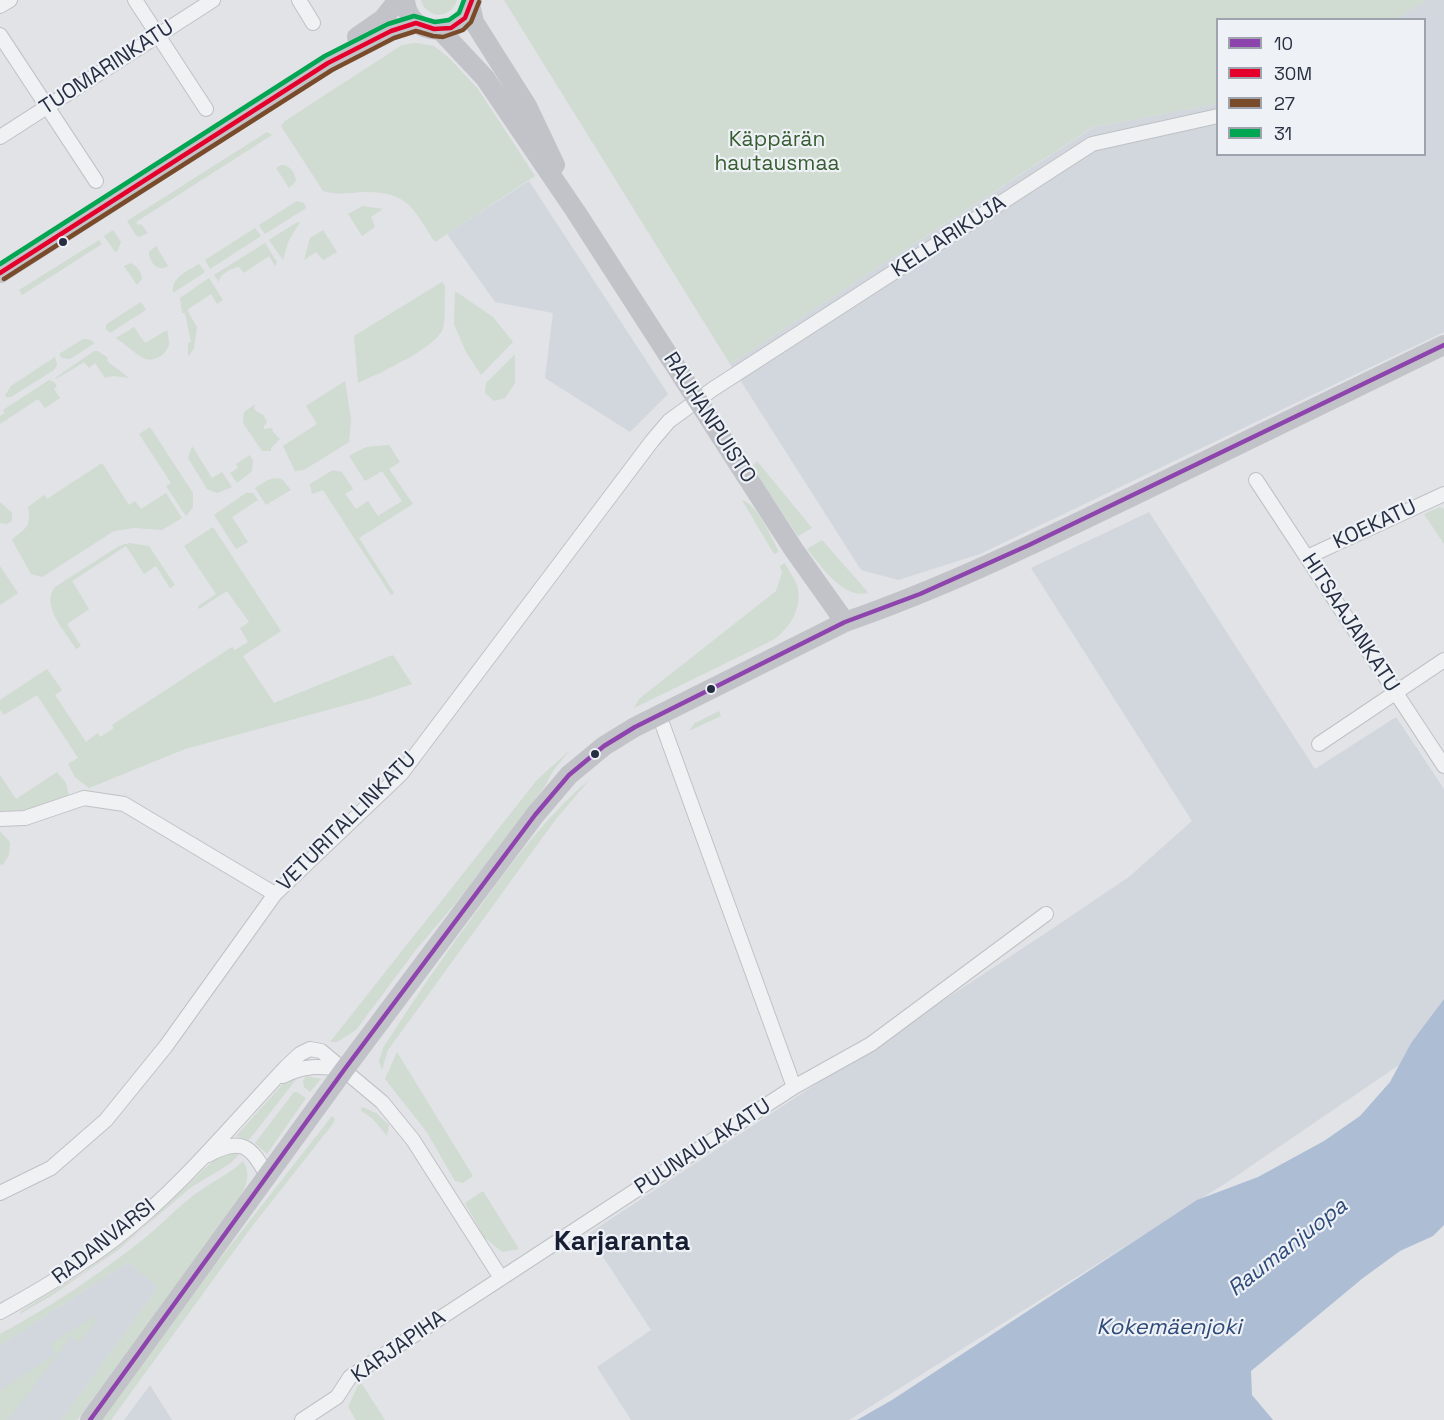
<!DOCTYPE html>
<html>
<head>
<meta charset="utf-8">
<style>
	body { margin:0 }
	#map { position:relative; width:1444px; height:1420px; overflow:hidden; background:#e1e3e6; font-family:"Space Grotesk",sans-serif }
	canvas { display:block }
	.legend { position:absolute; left:1216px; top:18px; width:210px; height:138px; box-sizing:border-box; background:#eef1f6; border:2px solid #9ea3ae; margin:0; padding:8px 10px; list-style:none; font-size:18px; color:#262e41 }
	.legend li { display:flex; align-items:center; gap:12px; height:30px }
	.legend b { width:30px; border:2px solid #9ea3ae }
</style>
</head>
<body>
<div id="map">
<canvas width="1444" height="1420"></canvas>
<ul class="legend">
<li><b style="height:8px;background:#8e44ad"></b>10</li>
<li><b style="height:8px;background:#e4002b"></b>30M</li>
<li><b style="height:8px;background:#7a4b2a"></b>27</li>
<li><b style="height:8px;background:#00a651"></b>31</li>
</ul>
</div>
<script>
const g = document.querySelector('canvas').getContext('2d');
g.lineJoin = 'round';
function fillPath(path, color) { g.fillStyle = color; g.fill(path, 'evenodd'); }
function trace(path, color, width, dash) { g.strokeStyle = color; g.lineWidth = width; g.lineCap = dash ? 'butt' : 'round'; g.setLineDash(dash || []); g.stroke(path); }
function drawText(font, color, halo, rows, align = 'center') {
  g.font = font + ' "Space Grotesk",sans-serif'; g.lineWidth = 4.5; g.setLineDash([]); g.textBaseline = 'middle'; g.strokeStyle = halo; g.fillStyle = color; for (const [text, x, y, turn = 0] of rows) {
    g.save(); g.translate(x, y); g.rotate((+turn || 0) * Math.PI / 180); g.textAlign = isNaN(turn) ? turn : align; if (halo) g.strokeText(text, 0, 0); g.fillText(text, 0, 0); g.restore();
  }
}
fillPath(new Path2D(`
	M 1428,0 L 1444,0 L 1444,332 L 980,554 L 898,580 L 861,570 L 730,364 L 1094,127 L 1217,104 L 1218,154 L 1424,154 L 1424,20 L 1395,19 Z
	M 529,181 L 668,394 L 630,432 L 545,378 L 553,313 L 495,302 L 447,234 Z
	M 1149,512 L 1315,769 L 1396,717 L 1444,789 L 1444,999 L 1411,1043 L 1399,1065 L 1226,1183 L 849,1420 L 631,1420 L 597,1367 L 651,1330 L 588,1234 L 1058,925 L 1130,876 L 1192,821 L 1031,568 Z
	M 128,1262 L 158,1287 L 61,1420 L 0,1420 L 0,1346 Z
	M 150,1385 L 172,1420 L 124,1420 Z`), '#d2d6dd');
fillPath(new Path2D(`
	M 421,0 L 457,0 C 451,19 427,20 421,0 Z
	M 504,0 L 1428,0 L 1395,19 L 1218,20 L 1217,104 L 1093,127 L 730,364 Z
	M 416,43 L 434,46 L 449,58 L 478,89 L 535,176 L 435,242 C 412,207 408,191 362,192 C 349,193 336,195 323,191 L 281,126 L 285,121 L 402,45 Z
	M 267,132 L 272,135 L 136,222 L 138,225 L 141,224 L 148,233 L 139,237 L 135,234 L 127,221 Z
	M 281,165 C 290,165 295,172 296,181 L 289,188 L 276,168 Z
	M 297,201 L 304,203 L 306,208 L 265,234 L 259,225 Z
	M 363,206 L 383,209 L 371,217 L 375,227 L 362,236 L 348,214 Z
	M 300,222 L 288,242 L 283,260 L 269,240 L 296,223 Z
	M 255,228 L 261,236 L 210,269 L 205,260 Z
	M 113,230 L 121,242 L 118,250 L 115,252 L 104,236 Z
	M 323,230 L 337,252 L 323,260 L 316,252 L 304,260 L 310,238 Z
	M 99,240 L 102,244 L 22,295 L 19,290 Z
	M 265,243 L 277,262 L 275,266 L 269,256 L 244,273 L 239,267 C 232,268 219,274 219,282 L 214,275 Z
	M 156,246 L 168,266 C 158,273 149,262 149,252 Z
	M 131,263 C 137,266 142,273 142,279 L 137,285 L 124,266 Z
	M 199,264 L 205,272 L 173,293 C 171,277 188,271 199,264 Z
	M 209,278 L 223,300 L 217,304 L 211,294 L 187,310 L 197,327 L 194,348 L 188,357 L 188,343 L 191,342 L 185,313 L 182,313 L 180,298 Z
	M 442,282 L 445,286 C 444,299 446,315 443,328 C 438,347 376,375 358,383 L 354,336 Z
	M 455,291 L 493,317 L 513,342 L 481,375 L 466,352 L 454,324 Z
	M 141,302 L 146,310 L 110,333 L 106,329 L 106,325 L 108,323 Z
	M 134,327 L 145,343 L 167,330 C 168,334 169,339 169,344 C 167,355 153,363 143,358 C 134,353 125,344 116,338 Z
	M 83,339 L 88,339 L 95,343 L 70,359 L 62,358 L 59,354 Z
	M 94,351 L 98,351 L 108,358 L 107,361 L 129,378 L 114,376 L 105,378 L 95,363 L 89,368 L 84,362 L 56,379 L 55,378 Z
	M 515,354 L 515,383 L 505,398 L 494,401 L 485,393 L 486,383 Z
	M 55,357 L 57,365 L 54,370 L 11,397 L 6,397 L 5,395 L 11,386 Z
	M 49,380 L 54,382 L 57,386 L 54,389 L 60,398 L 45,408 L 38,399 L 0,424 L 0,416 L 5,413 L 3,410 Z
	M 345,381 L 351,420 L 349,442 L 304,470 L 295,471 L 283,446 L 317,424 L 306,406 Z
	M 255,404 L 254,408 L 256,411 C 265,417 262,411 267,422 L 264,426 L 264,429 L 272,428 L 273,432 L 280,439 L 271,448 L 271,451 L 262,451 L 243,423 L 244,412 Z
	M 150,427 L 193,493 L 193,507 L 186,516 L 166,486 L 171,483 L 139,434 Z
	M 389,445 L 400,462 L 389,469 L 413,504 L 359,538 L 394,593 L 391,595 L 323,490 L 312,494 L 310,484 L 333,470 L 342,472 L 353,489 L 345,494 L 356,509 L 368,501 L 378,516 L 402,501 L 382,471 L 365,481 L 349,456 L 366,447 Z
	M 192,446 L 212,478 L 222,472 L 232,487 L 217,493 L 207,489 L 188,458 Z
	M 250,455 L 253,461 L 252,471 L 237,483 L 230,473 L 238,468 L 236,464 Z
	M 757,461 L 812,528 L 798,536 L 753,469 L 753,466 Z
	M 102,463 L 129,505 L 135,501 L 141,509 L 166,493 L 182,518 L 162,530 L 134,528 L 114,531 L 47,574 L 42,577 L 31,574 L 12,540 C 25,527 32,529 28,507 L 44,495 L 47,499 Z
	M 274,478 L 282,479 L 291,490 L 266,505 L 255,488 L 268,480 Z
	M 246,493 L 253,493 L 258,500 L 232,517 L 248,542 L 236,549 L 214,515 Z
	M 742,500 C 758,505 771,537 779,552 L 774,554 Z
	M 0,502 L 12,513 L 12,521 L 7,524 L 0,523 Z
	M 1440,507 L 1444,509 L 1444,544 L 1424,514 Z
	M 213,527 L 281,631 L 243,656 L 274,703 L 393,655 L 412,684 L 371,698 L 185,749 L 89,788 L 75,777 L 68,764 L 78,758 L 37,695 L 4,715 L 0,710 L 0,700 L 47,669 L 62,690 L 55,695 L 86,742 L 98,733 L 100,737 L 114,728 L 112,725 L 232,647 L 235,650 L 248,642 L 240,628 L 249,622 L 227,591 L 199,609 L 198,606 L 216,594 L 184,546 Z
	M 822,540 L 866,590 L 868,593 C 843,599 821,566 807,549 Z
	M 129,543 L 149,546 L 175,585 L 170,588 L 156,566 L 144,574 L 126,546 L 72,581 L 89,609 L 67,624 L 81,646 L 76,649 C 66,632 40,606 55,587 L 119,546 Z
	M 785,563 C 788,570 794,578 797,585 C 803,608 790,628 773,640 L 634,708 L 639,699 L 776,591 L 782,573 L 780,566 Z
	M 0,566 L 18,593 L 0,605 Z
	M 719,711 L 721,716 L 689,731 L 695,723 Z
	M 570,750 L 553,771 L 545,786 L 465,892 L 415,951 L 356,1030 L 337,1042 L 330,1042 L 537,780 Z
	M 57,772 L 66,783 L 69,796 L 37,809 L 0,811 L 0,775 L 16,799 Z
	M 590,779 L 556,819 L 388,1050 L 382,1070 L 379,1061 L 383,1048 C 414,999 447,951 482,904 C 514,859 548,815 590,779 Z
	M 0,831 L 10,842 L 9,855 L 2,866 L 0,864 Z
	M 397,1052 L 473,1176 L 463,1183 L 455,1181 L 426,1131 L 385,1079 Z
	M 306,1076 L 321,1079 L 310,1092 L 304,1087 L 303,1081 Z
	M 298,1077 L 249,1140 L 236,1136 L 283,1084 Z
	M 294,1092 L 297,1092 L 306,1098 L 267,1154 L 255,1143 Z
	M 362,1107 L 376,1113 L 389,1125 L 387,1136 L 372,1118 L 361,1111 Z
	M 332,1116 L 335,1119 L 332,1125 L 253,1225 L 111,1420 L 101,1420 L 212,1269 Z
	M 232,1152 L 241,1152 L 231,1163 L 190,1188 L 118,1250 L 51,1296 L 20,1314 L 21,1311 L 83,1273 L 117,1248 L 144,1227 L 216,1158 Z
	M 243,1161 C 256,1180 236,1204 226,1220 L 77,1420 L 61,1420 L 158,1287 L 128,1262 L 0,1346 L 0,1334 C 52,1306 100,1274 146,1237 C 162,1224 177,1208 194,1195 C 210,1182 229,1175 243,1161 Z
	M 483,1191 L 519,1249 L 502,1252 L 484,1237 L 465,1203 Z
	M 95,1316 L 97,1319 L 80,1343 L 71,1337 L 8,1420 L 0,1420 L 0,1390 L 56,1354 L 50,1344 Z
	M 360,1381 L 385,1420 L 356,1420 L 348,1407 Z`), '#d0dbd1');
fillPath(new Path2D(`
	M 1444,999 L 1444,1225 L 1433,1236 L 1400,1251 L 1363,1278 L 1251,1371 L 1252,1395 L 1273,1420 L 857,1420 L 892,1400 L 1197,1200 L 1258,1177 L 1324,1141 L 1360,1116 L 1390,1082 L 1411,1043 Z`), '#acbdd4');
const minor = new Path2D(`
	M 135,0 L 206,109
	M 299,0 L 313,23
	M 0,6 L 10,0
	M 0,35 L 96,181
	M 0,137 L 213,0
	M 1256,480 L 1444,766
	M 1307,557 L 1444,494
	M 1319,744 L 1444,660
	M 0,819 L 25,818 L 84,798 L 124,804 L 275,894
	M 283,1076 C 304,1065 319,1066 342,1069
	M 794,1087 L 871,1044 L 1046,914
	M 208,1155 C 241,1137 251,1145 267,1176
	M 0,1193 L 51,1168 L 106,1120 L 166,1046 L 275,894 L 401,774 L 652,441 L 669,421 L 713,389 L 1092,144 L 1218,116
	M 0,1312 C 51,1284 100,1254 144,1215 C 194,1171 240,1116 286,1067 L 300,1054 L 310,1049 L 321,1051 L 382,1102 L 413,1140 L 501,1278
	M 302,1420 L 337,1397 L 350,1377 L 794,1087 L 659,715`);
trace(minor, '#bfc1c4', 16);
trace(minor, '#f0f1f3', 14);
trace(new Path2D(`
	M 405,0 C 408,40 466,39 472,0
	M 471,8 L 474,22 L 527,106 L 555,165
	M 441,31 L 485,78 L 576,212 L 794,550 L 845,622
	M 357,37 L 383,19 L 398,0
	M 0,273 L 328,63 L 391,31 L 416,23
	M 90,1420 L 344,1070 L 535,815 L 569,775 L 604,746 L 635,727 L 845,622 C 946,587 1042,540 1137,494 C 1240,445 1342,395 1444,345`), '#c2c3c9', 20);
trace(new Path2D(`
	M 90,1420 L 344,1070 L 535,815 L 569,775 L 604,746 L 635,727 L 845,622 L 920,594 L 1029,545 L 1444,345`), '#8e44ad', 4.5);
trace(new Path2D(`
	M 0,273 L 328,63 L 391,31 L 416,23 L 434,29 L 451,28 L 465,18 L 472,0`), '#e4002b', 4.5);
trace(new Path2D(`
	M 4,279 L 332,70 L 394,38 L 416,31 L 433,36 L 443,37 L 463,30 L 471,22 L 479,2`), '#7a4b2a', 4.5);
trace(new Path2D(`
	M 0,264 L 325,56 L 388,24 L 414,16 L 435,22 L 449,20 L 459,13 L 464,0`), '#00a651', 4.5);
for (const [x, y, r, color] of [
	[63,242,5,"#262e41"],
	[711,689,5,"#262e41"],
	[595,754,5,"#262e41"]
]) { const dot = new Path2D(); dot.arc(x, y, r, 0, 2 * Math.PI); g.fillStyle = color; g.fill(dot); trace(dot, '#eef1f6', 2); }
drawText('21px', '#262e41', '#eef1f6', [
	["TUOMARINKATU",107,68,-33],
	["KELLARIKUJA",949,237,-33],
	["RAUHANPUISTO",709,418,57],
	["KOEKATU",1375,525,-25],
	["HITSAAJANKATU",1350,623,57],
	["VETURITALLINKATU",347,822,-45],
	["PUUNAULAKATU",703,1147,-33],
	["RADANVARSI",104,1242,-38],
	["KARJAPIHA",399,1347,-35]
]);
drawText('21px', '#385e32', '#eef1f6', [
	["Käppärän",777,140],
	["hautausmaa",777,164]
]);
drawText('italic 22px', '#2d4a78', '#eef1f6', [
	["Raumanjuopa",1288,1248,-38],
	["Kokemäenjoki",1169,1328]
]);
drawText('bold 27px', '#181f32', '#eef1f6', [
	["Karjaranta",622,1243]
]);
</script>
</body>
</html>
